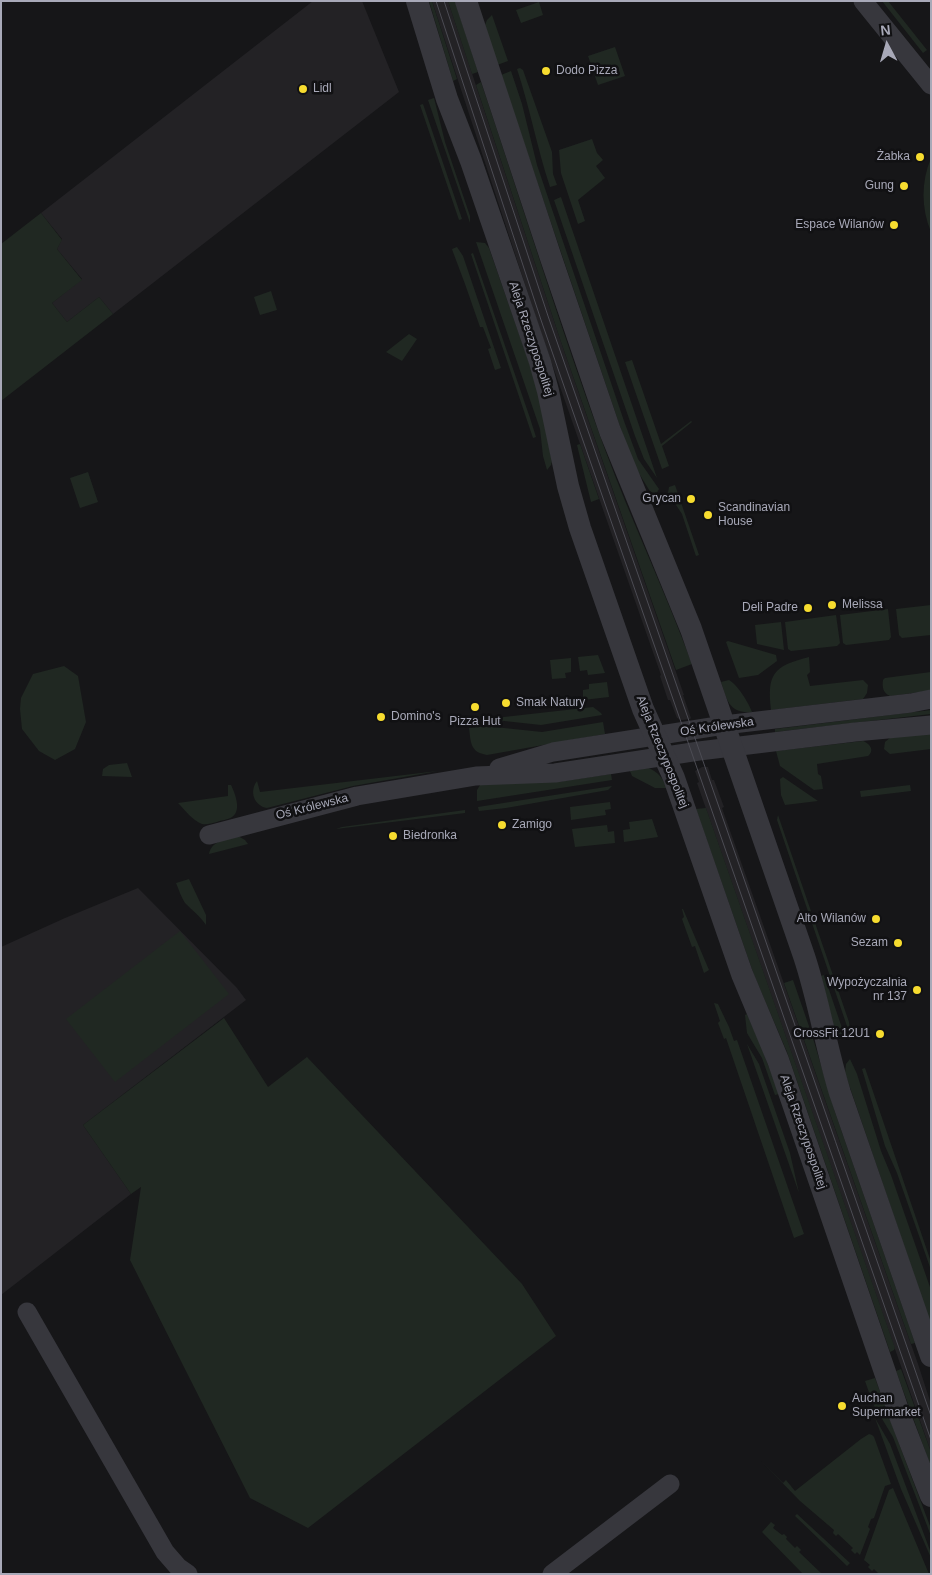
<!DOCTYPE html>
<html>
<head>
<meta charset="utf-8">
<style>
	body { margin:0 }
	#map { position:relative; width:932px; height:1575px; overflow:hidden; background:#161618; font-family:Arial,sans-serif }
	canvas { display:block }
	.frame { position:absolute; inset:0; border:2px solid #a8a9b8; pointer-events:none }
	.north { position:absolute; left:862px; top:20px; width:50px; height:50px; -webkit-text-stroke:4px #111113; paint-order:stroke; rotate:354deg; font-size:14px; font-weight:700; line-height:20px; text-align:center; color:#a8a9b8 }
	.north::after { content:''; display:block; margin:auto; width:18px; height:22px; background:#a8a9b8; clip-path:polygon(50% 0,100% 100%,50% 72%,0 100%) }
</style>
</head>
<body>
<div id="map">
<canvas width="932" height="1575"></canvas>
<div class="frame"></div>
<div class="north">N</div>
</div>
<script>
const g = document.querySelector('canvas').getContext('2d');
g.lineJoin = 'round';
function fillPath(path, color) { g.fillStyle = color; g.fill(path, 'evenodd'); }
function trace(path, color, width, dash) { g.strokeStyle = color; g.lineWidth = width; g.lineCap = dash ? 'butt' : 'round'; g.setLineDash(dash || []); g.stroke(path); }
function drawText(font, color, halo, rows, align = 'center') {
  g.font = font + ' Arial,sans-serif'; g.lineWidth = 5; g.setLineDash([]); g.textBaseline = 'middle'; g.strokeStyle = halo; g.fillStyle = color; for (const [text, x, y, turn = 0] of rows) {
    g.save(); g.translate(x, y); g.rotate((+turn || 0) * Math.PI / 180); g.textAlign = isNaN(turn) ? turn : align; if (halo) g.strokeText(text, 0, 0); g.fillText(text, 0, 0); g.restore();
  }
}
fillPath(new Path2D(`
	M 313,1 L 362,1 L 399,92 L 113,314 L 99,297 L 67,322 L 52,303 L 82,279 L 57,249 L 62,239 L 41,213 Z
	M 432,1 L 448,1 L 561,342 L 684,695 L 683,695 L 691,718 L 690,719 L 682,720 L 677,718 L 670,700 L 668,700 L 660,676 L 661,675 L 537,321 Z
	M 702,767 L 708,767 L 712,780 L 714,780 L 724,807 L 722,808 L 918,1364 L 931,1404 L 931,1452 L 697,783 L 699,782 L 695,771 Z
	M 138,888 L 237,988 L 246,1000 L 83,1125 L 131,1194 L 1,1295 L 1,947 L 65,918 Z`), '#232225');
fillPath(new Path2D(`
	M 429,1 L 432,1 L 457,79 L 453,81 Z
	M 448,1 L 455,1 L 478,72 L 472,74 Z
	M 882,1 L 888,1 L 927,50 L 923,53 Z
	M 539,2 L 543,15 L 521,23 L 516,10 Z
	M 492,15 L 508,61 L 497,65 L 485,25 L 487,20 Z
	M 615,47 L 625,76 L 598,85 L 588,56 Z
	M 520,68 L 523,70 L 552,152 L 553,174 L 557,185 L 550,187 C 537,148 530,108 517,69 Z
	M 511,71 L 522,104 L 537,165 L 624,421 L 638,459 L 659,489 L 654,498 L 632,462 L 501,75 Z
	M 481,82 C 522,204 560,327 604,447 C 631,520 665,591 692,664 L 676,670 L 561,342 L 476,85 Z
	M 434,98 L 445,142 L 470,216 L 470,223 L 428,100 Z
	M 423,104 L 460,213 L 462,219 L 459,220 L 420,105 Z
	M 592,139 L 597,153 L 603,160 L 596,166 L 605,178 L 578,200 L 585,221 L 578,224 L 561,173 L 559,150 Z
	M 931,158 L 931,232 C 921,208 921,182 931,158 Z
	M 561,197 L 657,478 L 644,459 L 635,436 L 554,200 Z
	M 41,213 L 62,240 L 57,249 L 82,280 L 52,303 L 67,322 L 99,297 L 113,314 L 1,401 L 1,244 Z
	M 476,242 L 485,243 L 489,248 L 532,371 L 539,396 L 552,461 L 551,465 L 547,470 L 543,456 L 540,429 Z
	M 457,247 L 463,256 L 501,368 L 495,370 L 488,349 L 491,348 L 483,327 L 480,327 L 465,284 L 453,252 L 452,249 Z
	M 473,253 L 530,418 L 536,437 L 533,438 L 471,254 Z
	M 271,291 L 277,310 L 260,315 L 254,297 Z
	M 409,334 L 417,339 L 402,361 L 386,352 Z
	M 632,360 L 661,444 L 691,421 L 692,422 L 662,446 L 669,466 L 662,469 L 625,362 Z
	M 580,444 L 599,499 L 591,502 L 577,445 Z
	M 88,472 L 98,502 L 80,508 L 70,478 Z
	M 675,485 L 699,555 L 696,556 L 682,514 L 668,493 L 669,487 Z
	M 931,605 L 931,635 L 902,638 L 899,635 L 896,609 Z
	M 888,609 L 891,637 L 889,640 L 846,645 L 843,643 L 840,615 Z
	M 836,615 L 840,643 L 837,646 L 791,651 L 788,649 L 785,622 Z
	M 781,622 L 784,650 L 757,644 L 755,625 Z
	M 728,641 L 776,655 L 777,661 L 758,675 L 739,678 L 726,642 Z
	M 598,655 L 605,673 L 588,675 L 587,670 L 580,671 L 578,657 Z
	M 809,657 L 810,672 L 807,675 L 810,686 L 863,680 L 868,685 L 867,693 L 863,699 L 771,710 C 767,674 773,666 809,657 Z
	M 571,658 L 571,672 L 565,673 L 566,678 L 552,679 L 550,660 Z
	M 64,666 L 78,676 L 86,722 L 75,749 L 55,760 L 39,751 L 22,729 L 20,709 L 21,698 L 33,674 Z
	M 931,672 L 931,690 L 928,691 L 890,696 C 883,693 882,687 883,680 L 885,678 Z
	M 729,680 C 737,684 749,703 752,712 C 729,714 727,700 721,682 Z
	M 607,682 L 609,697 L 583,700 L 583,690 L 589,689 L 589,684 Z
	M 593,707 L 601,713 L 602,715 L 541,725 L 486,719 Z
	M 931,710 L 931,714 L 775,732 L 775,729 Z
	M 603,722 L 605,734 L 487,755 C 470,752 471,743 469,728 L 485,726 L 542,732 Z
	M 931,733 L 931,749 L 890,754 L 884,749 L 885,742 L 891,737 Z
	M 863,741 C 870,744 875,750 868,756 L 817,764 L 818,774 L 821,776 L 823,789 L 814,790 L 780,766 L 776,751 Z
	M 127,763 L 132,777 L 102,776 L 103,769 L 109,765 Z
	M 648,768 C 659,772 662,778 667,788 L 655,788 L 632,776 L 630,771 Z
	M 438,771 L 353,786 L 267,808 C 254,806 249,791 257,781 L 260,792 Z
	M 611,774 L 612,780 L 477,801 L 477,790 L 482,782 L 556,780 L 557,782 Z
	M 783,777 L 818,801 L 785,805 L 781,795 L 780,779 Z
	M 228,785 L 231,785 C 235,793 242,811 232,817 C 228,820 221,820 217,822 C 212,823 207,825 202,824 C 192,820 185,810 178,803 L 228,796 Z
	M 910,785 L 911,791 L 861,797 L 860,791 Z
	M 612,786 L 608,790 L 506,808 L 479,811 L 478,807 Z
	M 610,802 L 611,809 L 605,810 L 606,815 L 571,820 L 570,807 Z
	M 706,808 L 895,1348 L 894,1350 L 890,1352 L 799,1087 L 787,1052 L 754,975 L 696,809 Z
	M 465,810 L 465,813 L 336,829 L 342,827 Z
	M 778,815 L 849,1022 L 851,1038 L 777,820 Z
	M 652,819 L 658,837 L 624,842 L 623,830 L 630,829 L 629,822 Z
	M 607,825 L 608,832 L 614,831 L 615,843 L 575,847 L 572,829 Z
	M 238,836 L 245,840 L 248,844 L 209,854 C 212,840 226,840 238,836 Z
	M 189,879 L 206,915 L 206,925 C 200,916 192,910 185,903 C 181,897 179,890 176,883 Z
	M 682,909 L 683,909 L 709,970 L 704,973 L 695,946 L 692,947 L 682,919 L 684,917 Z
	M 180,931 L 229,994 L 115,1082 L 66,1019 Z
	M 824,975 L 841,1025 L 843,1037 L 837,1034 L 834,1028 L 821,976 Z
	M 793,980 L 812,1035 L 835,1112 L 915,1343 L 911,1344 L 784,983 Z
	M 714,1003 L 718,1004 L 729,1027 L 734,1041 L 737,1040 L 804,1234 L 794,1238 L 726,1038 L 724,1039 L 718,1023 L 720,1021 Z
	M 747,1014 L 761,1046 L 779,1094 L 775,1095 L 762,1058 L 747,1033 L 745,1015 Z
	M 224,1018 L 268,1087 L 307,1057 L 522,1284 L 556,1336 L 308,1528 L 250,1498 L 130,1260 L 141,1187 L 131,1194 L 83,1125 Z
	M 747,1044 L 759,1064 L 790,1153 L 799,1193 Z
	M 850,1059 L 857,1074 L 881,1151 L 891,1175 L 931,1290 L 931,1325 L 845,1073 L 846,1064 Z
	M 865,1068 L 931,1262 L 931,1270 L 897,1173 L 885,1146 L 862,1069 Z
	M 901,1369 L 931,1452 L 931,1467 L 896,1371 Z
	M 875,1378 L 898,1441 L 930,1526 L 931,1536 L 893,1437 L 873,1404 L 865,1381 Z
	M 875,1418 L 890,1444 L 931,1553 L 931,1558 L 901,1489 Z
	M 869,1434 L 872,1435 L 874,1437 L 891,1484 L 885,1486 L 874,1518 L 871,1519 L 868,1527 L 870,1529 L 860,1555 L 857,1552 L 855,1554 L 851,1550 L 853,1548 L 838,1534 L 836,1536 L 833,1533 L 834,1530 L 800,1501 L 761,1461 L 783,1483 L 786,1480 L 795,1491 L 861,1439 Z
	M 893,1488 L 929,1574 L 879,1574 L 874,1569 L 872,1571 L 868,1567 L 870,1565 L 864,1560 L 889,1490 Z
	M 797,1514 L 850,1563 L 847,1566 L 795,1516 Z
	M 771,1522 L 775,1525 L 773,1528 L 782,1535 L 784,1534 L 787,1537 L 786,1539 L 795,1548 L 797,1546 L 801,1550 L 799,1552 L 822,1574 L 803,1574 L 762,1532 Z`), '#202822');
trace(new Path2D(`
	M 863,1 L 931,85
	M 499,768 L 553,752 L 724,725 L 911,703 L 931,699
	M 209,835 L 357,796 L 476,776 L 555,773 L 699,751 L 855,732 L 931,725
	M 27,1312 L 165,1552 L 178,1567 L 188,1574
	M 552,1574 L 670,1484`), '#37373d', 19);
trace(new Path2D(`
	M 417,1 L 447,99 L 471,161 L 540,362 L 548,391 L 568,486 L 580,528 L 643,709 L 674,778 L 742,974 L 778,1060 L 900,1416 L 931,1496
	M 466,1 L 551,258 L 610,431 L 691,629 L 804,956 C 819,1001 826,1048 840,1093 L 931,1356`), '#37373d', 22);
trace(new Path2D(`
	M 436,1 L 541,320 L 931,1440
	M 444,1 L 548,316 L 931,1416`), '#4c4c54', 1);
for (const [x, y, r, color] of [
	[546,71,5,"#f7dc2f"],
	[303,89,5,"#f7dc2f"],
	[920,157,5,"#f7dc2f"],
	[904,186,5,"#f7dc2f"],
	[894,225,5,"#f7dc2f"],
	[691,499,5,"#f7dc2f"],
	[708,515,5,"#f7dc2f"],
	[832,605,5,"#f7dc2f"],
	[808,608,5,"#f7dc2f"],
	[506,703,5,"#f7dc2f"],
	[475,707,5,"#f7dc2f"],
	[381,717,5,"#f7dc2f"],
	[502,825,5,"#f7dc2f"],
	[393,836,5,"#f7dc2f"],
	[876,919,5,"#f7dc2f"],
	[898,943,5,"#f7dc2f"],
	[917,990,5,"#f7dc2f"],
	[880,1034,5,"#f7dc2f"],
	[842,1406,5,"#f7dc2f"]
]) { const dot = new Path2D(); dot.arc(x, y, r, 0, 2 * Math.PI); g.fillStyle = color; g.fill(dot); trace(dot, '#111113', 2); }
drawText('12px', '#a8a9b8', '#111113', [
	["Dodo Pizza",556,71],
	["Lidl",313,89],
	["Żabka",910,157,"right"],
	["Gung",894,186,"right"],
	["Espace Wilanów",884,225,"right"],
	["Grycan",681,499,"right"],
	["Scandinavian",718,508],
	["House",718,522],
	["Melissa",842,605],
	["Deli Padre",798,608,"right"],
	["Smak Natury",516,703],
	["Domino's",391,717],
	["Pizza Hut",475,722,"center"],
	["Zamigo",512,825],
	["Biedronka",403,836],
	["Alto Wilanów",866,919,"right"],
	["Sezam",888,943,"right"],
	["Wypożyczalnia",907,983,"right"],
	["nr 137",907,997,"right"],
	["CrossFit 12U1",870,1034,"right"],
	["Auchan",852,1399],
	["Supermarket",852,1413]
], 'left');
drawText('12px', '#a8a9b8', '#111113', [
	["Aleja Rzeczypospolitej",531,339,72],
	["Oś Królewska",717,727,-8],
	["Aleja Rzeczypospolitej",662,752,68],
	["Oś Królewska",312,807,-14],
	["Aleja Rzeczypospolitej",803,1132,71]
]);
</script>
</body>
</html>
